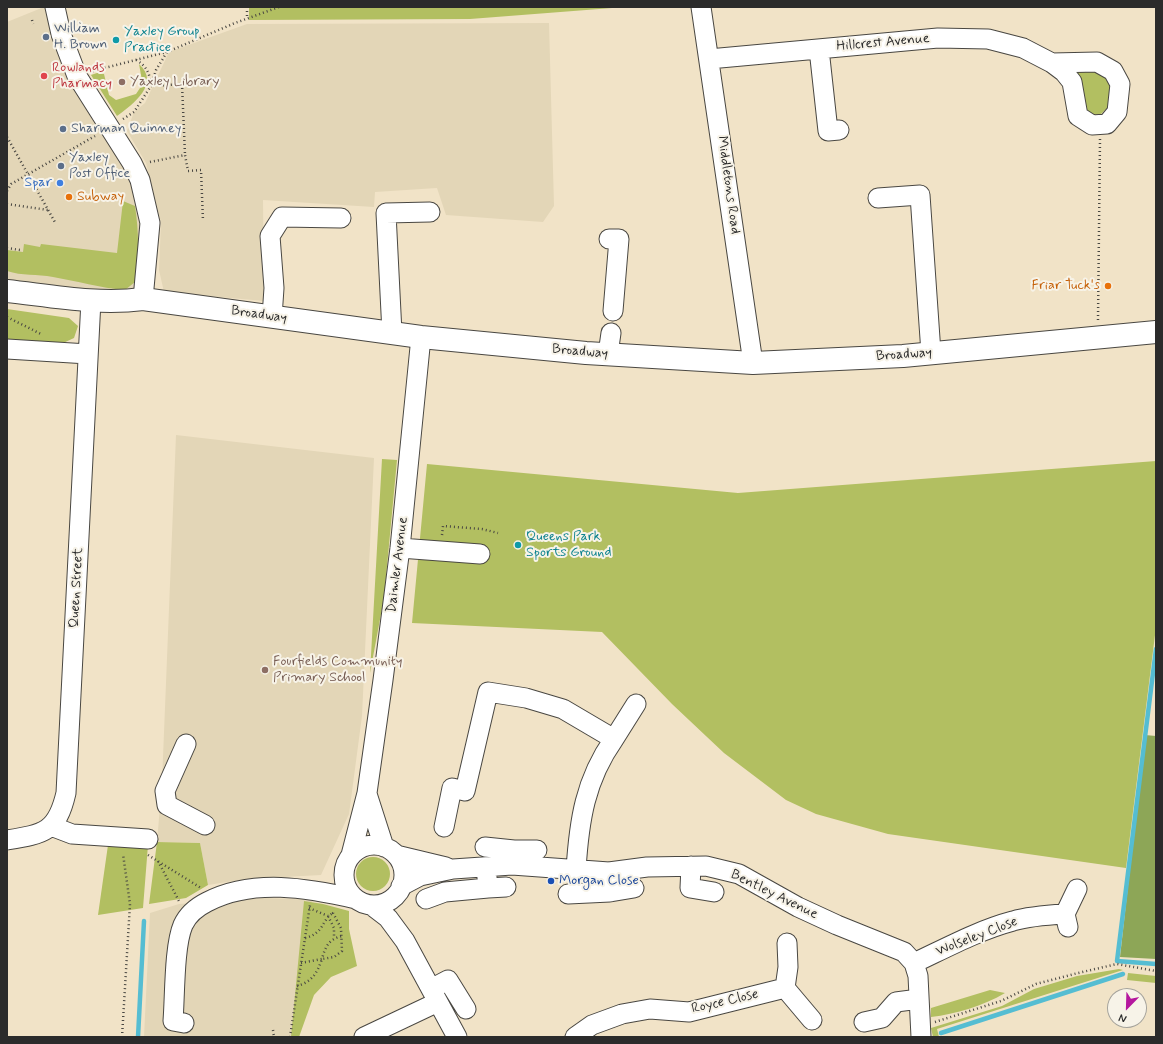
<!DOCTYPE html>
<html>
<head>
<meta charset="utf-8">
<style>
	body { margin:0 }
	#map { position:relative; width:1163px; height:1044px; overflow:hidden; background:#f1e3c7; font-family:Mynerve,sans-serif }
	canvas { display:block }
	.frame { position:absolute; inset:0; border:8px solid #2b2b2b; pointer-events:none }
	.north { position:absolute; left:1107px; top:988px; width:40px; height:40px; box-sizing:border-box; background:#f7f3e8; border:1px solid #a5a39c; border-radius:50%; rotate:203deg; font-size:11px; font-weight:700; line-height:16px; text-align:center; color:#2b2b2b }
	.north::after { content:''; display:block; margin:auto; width:14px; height:18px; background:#b5179e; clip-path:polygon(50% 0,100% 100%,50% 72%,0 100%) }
</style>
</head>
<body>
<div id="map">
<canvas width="1163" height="1044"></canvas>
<div class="frame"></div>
<div class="north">N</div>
</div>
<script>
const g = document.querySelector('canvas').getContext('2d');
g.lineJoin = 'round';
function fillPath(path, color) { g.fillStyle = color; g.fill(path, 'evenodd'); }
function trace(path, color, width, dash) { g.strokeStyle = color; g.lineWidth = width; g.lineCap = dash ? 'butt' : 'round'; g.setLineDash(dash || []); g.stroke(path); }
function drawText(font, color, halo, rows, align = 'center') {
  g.font = font + ' Mynerve,sans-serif'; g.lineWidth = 4; g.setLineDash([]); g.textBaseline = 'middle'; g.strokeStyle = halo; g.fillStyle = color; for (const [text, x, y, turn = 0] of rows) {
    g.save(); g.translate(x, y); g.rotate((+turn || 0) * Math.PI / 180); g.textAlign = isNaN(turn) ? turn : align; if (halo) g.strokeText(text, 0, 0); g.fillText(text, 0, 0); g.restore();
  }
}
fillPath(new Path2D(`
	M 44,7 L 50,7 L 136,189 L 144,227 L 139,287 L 131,293 L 7,286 L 7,22 Z
	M 549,23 L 554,206 L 543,222 L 446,215 L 437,188 L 375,192 L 374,207 L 263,200 L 264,301 L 164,292 L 159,270 L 161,223 L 146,163 L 127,131 L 134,112 L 145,103 L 169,52 L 247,24 Z
	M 176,435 L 374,458 L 362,716 L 349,814 L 321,875 L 246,879 L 208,885 L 200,843 L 157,842 L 162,782 Z
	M 265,898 L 316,900 L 310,903 L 309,908 L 298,1037 L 144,1037 L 150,913 L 179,904 Z`), '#e3d6b7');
fillPath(new Path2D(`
	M 249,7 L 625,7 L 470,19 L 249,20 Z
	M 139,64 C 161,84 133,104 117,116 L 91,75 L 97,73 L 104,74 L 109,95 L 116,100 L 136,94 L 140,88 L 143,86 Z
	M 1069,68 L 1104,71 L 1110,80 L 1109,106 L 1098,117 L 1089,114 L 1081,108 Z
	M 123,201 L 135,206 C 139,232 139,256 135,282 L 125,290 C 100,288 77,281 53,277 C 37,274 22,276 7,271 L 7,250 L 23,252 L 24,244 L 40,247 L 41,244 L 117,253 Z
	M 7,309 L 69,318 L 78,326 L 74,338 L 61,344 L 7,342 Z
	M 382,459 L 397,460 L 384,598 L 370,673 Z
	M 1156,461 L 1156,627 L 1126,868 L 888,834 L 816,814 L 786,800 L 724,753 L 672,704 L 602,632 L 412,623 L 427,464 L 738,493 Z
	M 157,842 L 200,843 L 208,885 L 186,898 L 149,904 Z
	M 108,845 L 148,845 L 143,908 L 98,915 Z
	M356 874a17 17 0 1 1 34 0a17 17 0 1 1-34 0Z
	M 304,901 L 323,904 L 349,911 L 349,929 L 357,966 L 331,977 L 314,995 L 299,1037 L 291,1037 Z
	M 1119,969 L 1123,970 L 937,1029 L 939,1037 L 933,1037 L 931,1028 L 1002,1006 L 1034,989 L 1077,976 Z
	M 1128,973 L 1156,976 L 1156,983 L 1127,980 Z
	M 990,990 L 1005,993 C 983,1006 956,1014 931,1017 L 931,1008 Z`), '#b2bf61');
fillPath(new Path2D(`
	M 1145,735 L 1156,736 L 1156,959 L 1120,957 Z`), '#8da657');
trace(new Path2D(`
	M 1156,649 L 1117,961 L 1156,964
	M 941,1033 L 1123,974
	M 138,1037 L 144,921`), '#55bdd2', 4.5);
const minor = new Path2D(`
	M 55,7 L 61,34 L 77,76 L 132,163 L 140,180 L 150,223 L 143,299
	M 701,7 L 753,363
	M 819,49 L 828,131 L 839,130
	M 709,59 L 938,38 L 988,39 L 1023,48 L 1052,63 L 1064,72 L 1072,82 L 1078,116 L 1092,125 L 1107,124 L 1117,112 L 1120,84 L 1113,71 L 1097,62 L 1052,63
	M 878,198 L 920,195 L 931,353
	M 609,239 L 619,239 L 613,311
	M 272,317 L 274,288 L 270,236 L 282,217 L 341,218
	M 392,333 L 386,213 L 430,212
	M 7,349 L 88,354
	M 608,354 L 611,333
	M 400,548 L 480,554
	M 614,739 L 636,704
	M 186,744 L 165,791 L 167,805 L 205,825
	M 367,794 L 384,847
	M 51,826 L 72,834 L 148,839
	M 444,827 L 452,788 L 465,791 L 488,692 L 526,698 L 563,709 L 614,739 C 585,780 579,821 576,870
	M 7,840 C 44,834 57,832 66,793 L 91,300
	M344 875a30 30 0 1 1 60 0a30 30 0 1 1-60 0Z
	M 485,847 L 514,850
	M 351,855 L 367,793 L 383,680 L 400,548 L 421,337
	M 396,855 L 446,867
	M 512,865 L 514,850 L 537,850
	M 691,866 L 690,888 L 714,892
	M 401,886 L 420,876 L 453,869 L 512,865 L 609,872 L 647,867 L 706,866 L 739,874 L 798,907 L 837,925 L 904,952 L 914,963 L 918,976 L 921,1037
	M 488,888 L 506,887
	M 610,892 L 634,888
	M 568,894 L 610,892 L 609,872
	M 426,899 L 445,892 L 488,888 L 486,867
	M 371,905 L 388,918 L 405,941 L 457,1037
	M 1068,927 L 1065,914 L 1077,889
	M 914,963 C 946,948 979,930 1013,921 C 1030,916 1048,915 1065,914
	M 785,988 L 812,1020
	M 431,989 L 448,980 L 466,1009
	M 864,1022 L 882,1018 L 896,1002 L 919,999
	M 184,1023 L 173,1021 C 175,996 174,946 183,925 C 188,914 197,907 207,902 C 253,878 308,888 356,899
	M 364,1037 L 438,1002
	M 575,1037 L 592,1025 L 622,1014 L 650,1009 L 689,1012 L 785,988 L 788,967 L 787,943`);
const major = new Path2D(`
	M 7,291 C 52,296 98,305 143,299 L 421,337 L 586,353 L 753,363 L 903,356 L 1156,332`);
trace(minor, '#494742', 21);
trace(major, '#494742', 24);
trace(new Path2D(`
	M 247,7 L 247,18
	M 32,20 L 33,24
	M 136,60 C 147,66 150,74 151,86 L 156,70 L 167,52
	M 93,71 L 167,52 L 235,23 L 279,7
	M 53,83 L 55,89
	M 182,84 L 185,155
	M 123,119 L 134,112 L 151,86 L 197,83
	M 7,137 L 56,224
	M 150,162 L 185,155 L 188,171 L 201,170 L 203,221
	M 7,191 L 11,184 L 95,136
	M 7,204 L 48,210
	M 7,248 L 20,250
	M 7,317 L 41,334
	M 1098,320 L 1100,139
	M 442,535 L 443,526 L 482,529 L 498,533
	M 148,855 L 201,888
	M 158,861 L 180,903
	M 309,908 L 328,916
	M 328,916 L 334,928 L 334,938
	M 305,938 C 325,933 321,920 333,913
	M 301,963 L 322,959 C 325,947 329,939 342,936
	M 297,986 C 312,982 317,973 322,959 L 334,957 L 342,951 L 341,928 L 333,913 L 335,912
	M 935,1022 L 1001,1001 L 1036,984 L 1078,973 L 1117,964 L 1156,971
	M 273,1030 L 274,1037
	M 122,1037 L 130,904 L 123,854
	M 290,1037 L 310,905`), '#494742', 2.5, [1, 3]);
trace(minor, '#fff', 19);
trace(major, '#fff', 22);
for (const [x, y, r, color] of [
	[46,37,4,"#5c6f8a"],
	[116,40,4,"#0f9aa8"],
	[44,76,4,"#e0444e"],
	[122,82,4,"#8d6e63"],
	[63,129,4,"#5c6f8a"],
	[61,166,4,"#5c6f8a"],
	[60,183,4,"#3f7fe0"],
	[69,197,4,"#e8710a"],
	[1108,286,4,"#e8710a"],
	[518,545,4,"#0f9aa8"],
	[265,670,4,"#8d6e63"],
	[551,881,4,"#1a4fb4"]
]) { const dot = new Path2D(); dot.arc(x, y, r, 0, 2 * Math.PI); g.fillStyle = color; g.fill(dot); trace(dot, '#f7f3e8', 1.5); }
drawText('14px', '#4e5e75', '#f7f3e8', [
	["William",54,29],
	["H. Brown",54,45],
	["Sharman Quinney",71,129],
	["Yaxley",69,158],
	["Post Office",69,174]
], 'left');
drawText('14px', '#0d838f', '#f7f3e8', [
	["Yaxley Group",124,32],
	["Practice",124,48],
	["Queens Park",526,537],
	["Sports Ground",526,553]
], 'left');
drawText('14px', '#2b2b2b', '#f7f3e8', [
	["Hillcrest Avenue",883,43,-5],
	["Middletons Road",728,185,82],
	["Broadway",259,315,8],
	["Broadway",580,352,5],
	["Broadway",904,355,-4],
	["Daimler Avenue",398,565,-83],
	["Queen Street",77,588,-87],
	["Bentley Avenue",774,895,26],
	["Wolseley Close",977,937,-21],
	["Royce Close",725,1002,-13]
]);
drawText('14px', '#be3a42', '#f7f3e8', [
	["Rowlands",52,68],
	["Pharmacy",52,84]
], 'left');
drawText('14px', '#785e54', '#f7f3e8', [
	["Yaxley Library",130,82],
	["Fourfields Community",273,662],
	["Primary School",273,678]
], 'left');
drawText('14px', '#366cbe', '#f7f3e8', [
	["Spar",52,183]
], 'right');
drawText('14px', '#c56008', '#f7f3e8', [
	["Subway",77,197],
	["Friar Tuck's",1100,286,"right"]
], 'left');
drawText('14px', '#164399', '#f7f3e8', [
	["Morgan Close",559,881]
], 'left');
</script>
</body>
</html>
